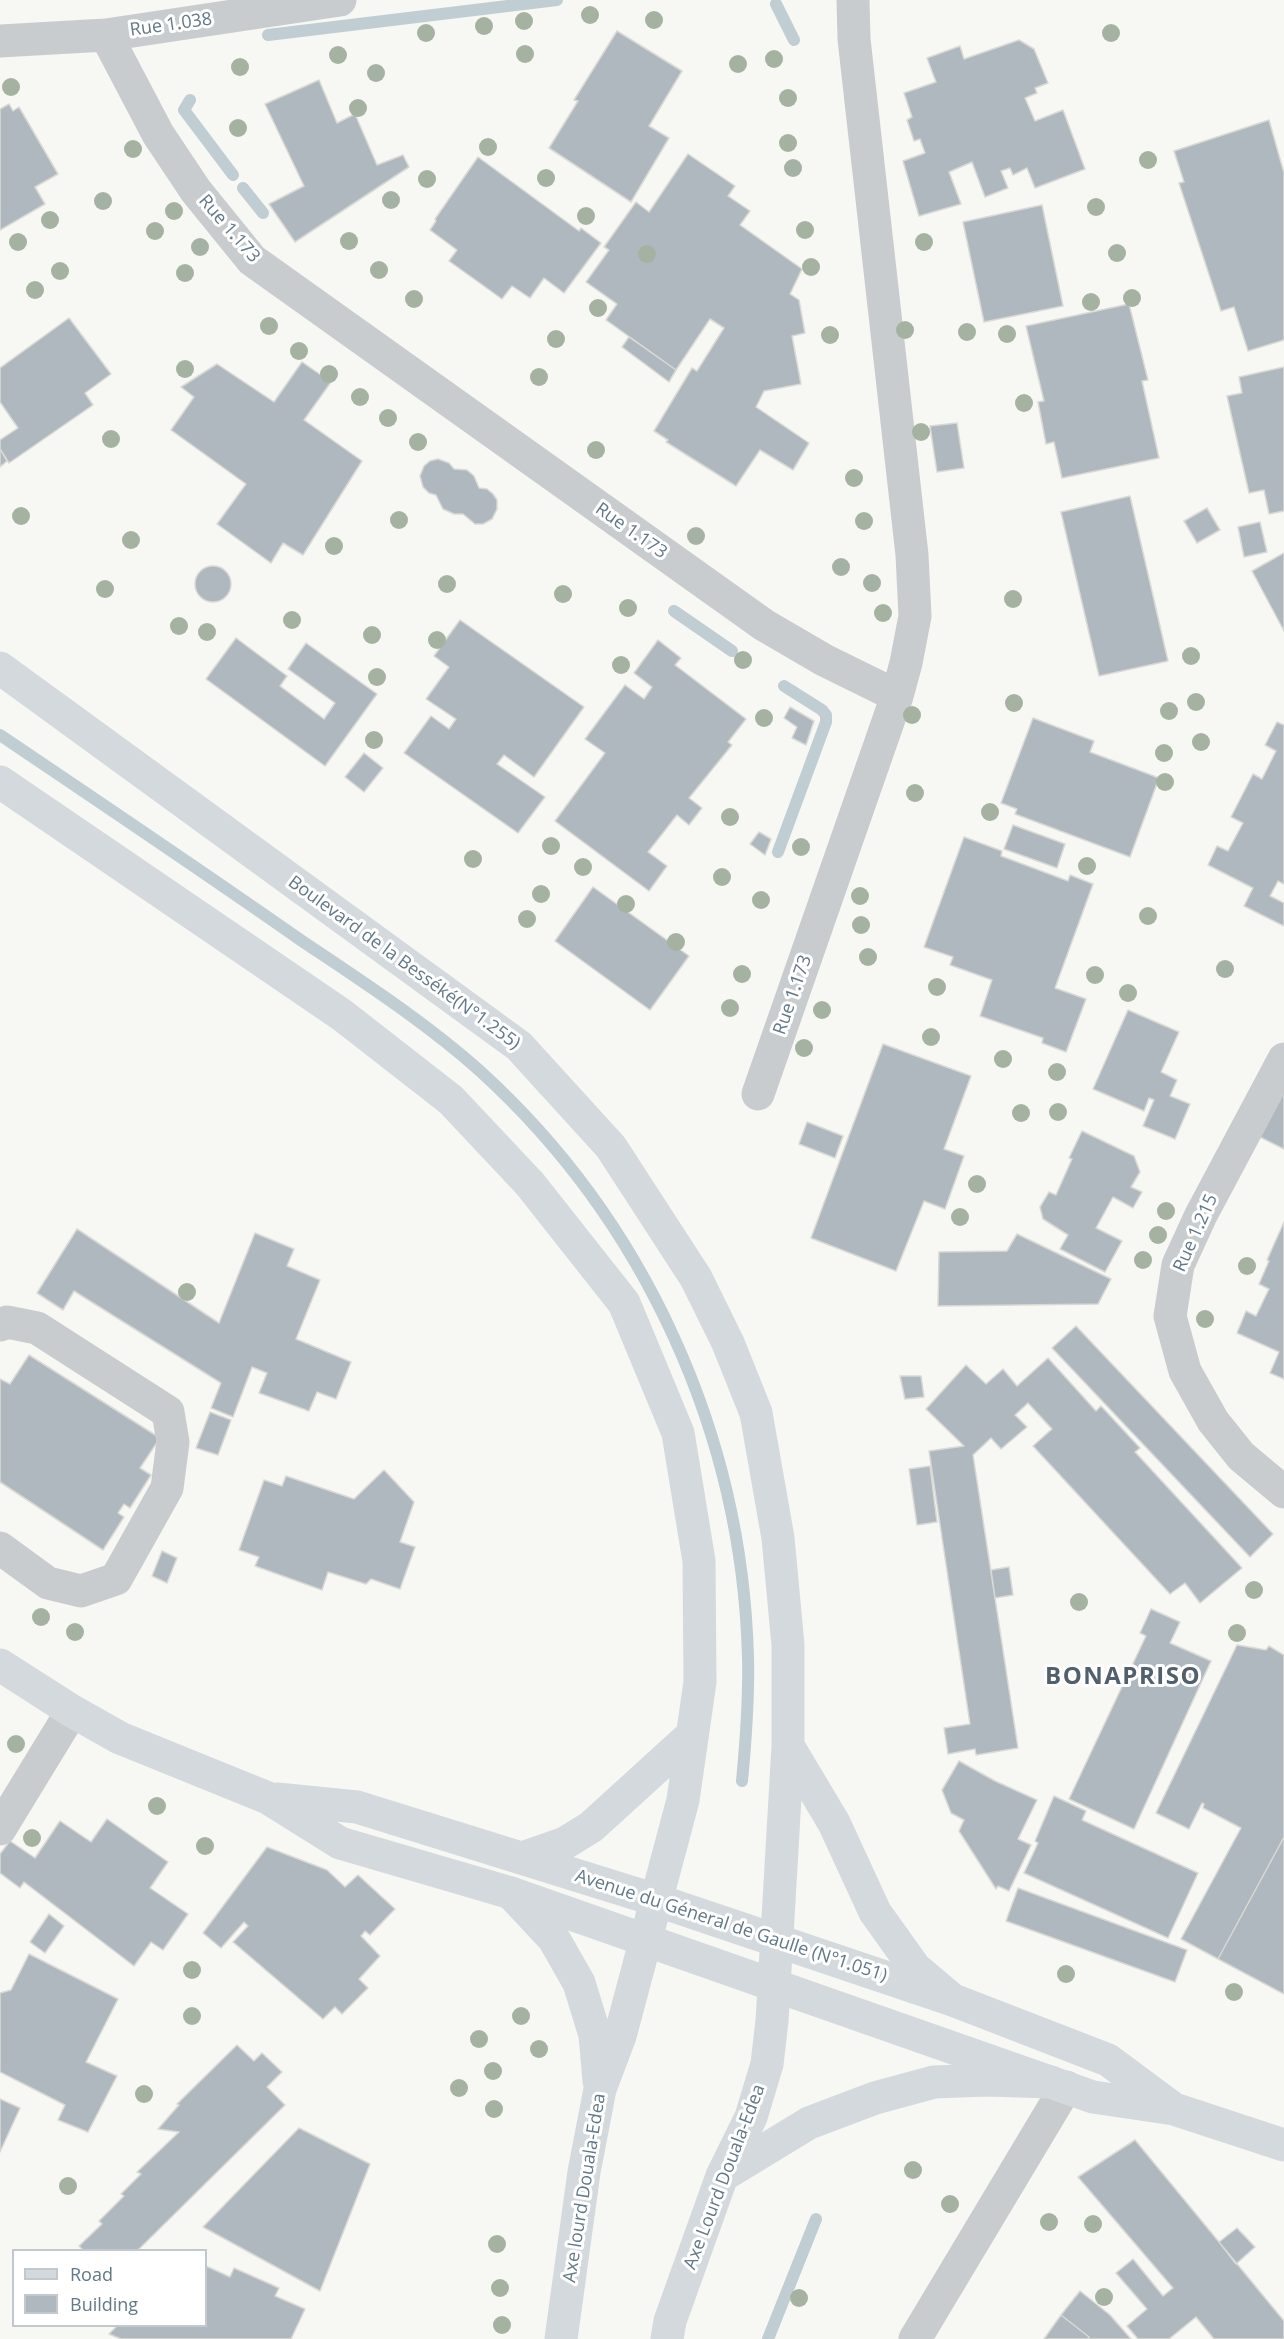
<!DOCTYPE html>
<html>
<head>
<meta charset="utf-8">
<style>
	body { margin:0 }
	#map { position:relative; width:1284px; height:2339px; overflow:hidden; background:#f7f7f3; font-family:"Open Sans",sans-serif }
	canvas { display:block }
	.legend { position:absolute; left:12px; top:2249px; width:195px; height:78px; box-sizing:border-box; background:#fff; border:2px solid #c1c9cf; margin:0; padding:8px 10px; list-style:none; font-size:18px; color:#637888 }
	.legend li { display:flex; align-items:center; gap:12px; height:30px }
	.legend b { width:30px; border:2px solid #c1c9cf }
</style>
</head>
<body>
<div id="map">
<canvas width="1284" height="2339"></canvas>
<ul class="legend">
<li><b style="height:8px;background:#d4d9de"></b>Road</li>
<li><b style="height:16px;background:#afb8be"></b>Building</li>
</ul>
</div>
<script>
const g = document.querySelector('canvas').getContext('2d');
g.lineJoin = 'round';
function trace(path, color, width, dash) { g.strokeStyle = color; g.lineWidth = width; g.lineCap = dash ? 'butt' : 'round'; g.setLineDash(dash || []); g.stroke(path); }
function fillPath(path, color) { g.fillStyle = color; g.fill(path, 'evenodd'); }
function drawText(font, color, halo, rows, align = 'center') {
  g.font = font + ' "Open Sans",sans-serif'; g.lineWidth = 6; g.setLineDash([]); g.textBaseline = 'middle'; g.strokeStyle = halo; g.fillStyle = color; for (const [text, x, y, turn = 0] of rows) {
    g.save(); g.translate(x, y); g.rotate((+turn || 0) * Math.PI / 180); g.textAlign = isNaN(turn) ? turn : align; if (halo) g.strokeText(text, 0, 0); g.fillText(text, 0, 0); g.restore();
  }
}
trace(new Path2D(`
	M 776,4 L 794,40
	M 268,35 L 557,0
	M 190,100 L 184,110 L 233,175
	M 243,188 L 263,213
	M 674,611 L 732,651
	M 0,735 C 101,803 202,871 302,941 C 363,982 425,1022 480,1071 C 645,1221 742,1434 748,1657 C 749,1698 746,1739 742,1781
	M 778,852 L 826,722 L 826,715 L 822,710 L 784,686
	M 768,2339 L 816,2219`), '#c0cdd2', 12);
const building = new Path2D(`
	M 617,31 L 682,71 L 649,126 L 669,138 L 631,202 L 549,148 L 578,101 L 574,100 Z
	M 1019,40 L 1034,49 L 1048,83 L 1035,88 L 1037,93 L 1025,98 L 1035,121 L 1063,110 L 1085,169 L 1035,188 L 1027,168 L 1013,175 L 1010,168 L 1001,171 L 1008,188 L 985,197 L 972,162 L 949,172 L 961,204 L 919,216 L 903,161 L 925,153 L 920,139 L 914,141 L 907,120 L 912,117 L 904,93 L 936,82 L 927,58 L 960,46 L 964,59 Z
	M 319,80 L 337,123 L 355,114 L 377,165 L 403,155 L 409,167 L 295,242 L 269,204 L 304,186 L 265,104 Z
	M 9,104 L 13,111 L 19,107 L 58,174 L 35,187 L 45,204 L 0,230 L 0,109 Z
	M 1269,120 L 1284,173 L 1284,340 L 1248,351 L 1234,307 L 1221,311 L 1179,183 L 1184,182 L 1174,151 Z
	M 688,154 L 735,186 L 728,196 L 750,211 L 740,225 L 802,269 L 790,294 L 799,300 L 805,333 L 792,336 L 801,384 L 764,391 L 756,407 L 809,443 L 793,470 L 760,450 L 736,486 L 666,442 L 668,440 L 654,431 L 692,368 L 697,371 L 724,328 L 710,319 L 676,370 L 606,320 L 617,304 L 586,282 L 609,250 L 604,247 L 636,202 L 649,212 Z
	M 478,157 L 579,231 L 581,228 L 601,243 L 564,293 L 544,278 L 530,298 L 512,286 L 502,299 L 449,261 L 457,250 L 430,230 L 436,221 L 435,219 Z
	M 1042,205 L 1063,306 L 984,322 L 963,222 Z
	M 1129,304 L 1148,380 L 1142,381 L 1159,458 L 1062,478 L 1054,442 L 1046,444 L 1038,402 L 1044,401 L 1026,326 Z
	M 69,318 L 111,374 L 85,393 L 93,405 L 9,463 L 0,449 L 0,440 L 18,428 L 0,402 L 0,368 Z
	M 629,337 L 676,370 L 669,382 L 622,347 Z
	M 302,362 L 331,382 L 304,420 L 362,461 L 303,555 L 283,543 L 271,563 L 217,524 L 246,484 L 171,430 L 194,397 L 181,387 L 217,364 L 274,402 Z
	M 1284,367 L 1284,511 L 1269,514 L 1264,490 L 1249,493 L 1227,396 L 1242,393 L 1239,377 Z
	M 957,423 L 964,468 L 937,472 L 930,426 Z
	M 0,449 L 7,461 L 0,467 Z
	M 438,459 L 449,463 L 454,469 L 467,470 L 474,476 L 479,488 L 487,489 L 493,494 L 497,500 L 497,509 L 492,519 L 483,524 L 475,524 L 463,514 L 454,514 L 443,509 L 436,495 L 429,493 L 423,487 L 420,476 L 424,466 L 430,461 Z
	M 1130,496 L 1168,661 L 1099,676 L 1061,512 Z
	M 1207,508 L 1220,530 L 1197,543 L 1184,521 Z
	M 1260,522 L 1267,552 L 1244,557 L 1238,527 Z
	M 1284,553 L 1284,631 L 1252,571 Z
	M195 584a18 18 0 1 1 36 0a18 18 0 1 1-36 0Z
	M 460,620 L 584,707 L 534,777 L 504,755 L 497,764 L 545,797 L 518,833 L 404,753 L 431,716 L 449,729 L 456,719 L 426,699 L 449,667 L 434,656 Z
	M 236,638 L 287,676 L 280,686 L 324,719 L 335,703 L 288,669 L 306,643 L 377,694 L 325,766 L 206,679 Z
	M 658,640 L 681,658 L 675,665 L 746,719 L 728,742 L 732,745 L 689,798 L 702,808 L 689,825 L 677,815 L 648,852 L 667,866 L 649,891 L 555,821 L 605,753 L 585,739 L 625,685 L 644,699 L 652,687 L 634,673 Z
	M 790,707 L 814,721 L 806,745 L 792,738 L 797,727 L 784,718 Z
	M 1033,718 L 1094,741 L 1090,752 L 1159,778 L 1130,857 L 1015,814 L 1017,809 L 1001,803 Z
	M 1277,722 L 1284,725 L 1284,884 L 1278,881 L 1270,896 L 1284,903 L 1284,926 L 1244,906 L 1253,888 L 1208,865 L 1217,846 L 1228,851 L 1243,823 L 1231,817 L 1253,774 L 1262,779 L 1276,751 L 1265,745 Z
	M 364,753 L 383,768 L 364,792 L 345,777 Z
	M 1013,825 L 1065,844 L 1057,868 L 1004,849 Z
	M 759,832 L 771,839 L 765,855 L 750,844 Z
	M 964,837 L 1002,851 L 1001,856 L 1068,881 L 1070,875 L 1093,884 L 1055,988 L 1086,999 L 1066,1052 L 1042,1043 L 1043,1038 L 980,1016 L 992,980 L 950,965 L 953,957 L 924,947 Z
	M 593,887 L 689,956 L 650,1010 L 555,941 Z
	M 1128,1010 L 1179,1032 L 1161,1072 L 1177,1080 L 1170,1096 L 1190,1104 L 1175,1139 L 1143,1126 L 1154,1100 L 1149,1098 L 1144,1111 L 1093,1089 Z
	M 883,1044 L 971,1076 L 944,1149 L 964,1156 L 945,1209 L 924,1201 L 896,1271 L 811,1238 Z
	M 1284,1090 L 1284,1149 L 1260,1137 Z
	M 807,1122 L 843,1136 L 835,1158 L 799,1144 Z
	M 1082,1131 L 1134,1156 L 1140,1172 L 1131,1187 L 1142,1192 L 1133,1208 L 1113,1197 L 1096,1228 L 1122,1241 L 1105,1272 L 1060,1249 L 1068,1235 L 1043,1219 L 1040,1207 L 1049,1192 L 1056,1195 L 1072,1159 L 1069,1158 Z
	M 1284,1222 L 1284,1379 L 1270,1373 L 1279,1352 L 1237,1333 L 1246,1311 L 1256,1316 L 1269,1289 L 1259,1284 L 1269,1261 L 1267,1260 Z
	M 77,1229 L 219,1323 L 255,1233 L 294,1249 L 287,1266 L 320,1280 L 296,1339 L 351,1362 L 336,1399 L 317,1392 L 309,1411 L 259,1393 L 267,1373 L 252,1367 L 233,1417 L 211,1408 L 221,1383 L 74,1291 L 63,1310 L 37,1293 Z
	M 1017,1234 L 1111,1279 L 1098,1304 L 938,1306 L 939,1252 L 1007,1251 Z
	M 1076,1326 L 1273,1534 L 1250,1557 L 1052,1348 Z
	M 29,1355 L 160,1438 L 140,1468 L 151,1475 L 130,1508 L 124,1504 L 118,1513 L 124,1517 L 103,1550 L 0,1482 L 0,1379 L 10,1384 Z
	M 1048,1358 L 1096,1411 L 1101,1406 L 1140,1448 L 1135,1452 L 1242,1568 L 1200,1603 L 1185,1583 L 1170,1594 L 1033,1446 L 1052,1429 L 1028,1403 L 1015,1415 L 1027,1427 L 1001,1449 L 991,1438 L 973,1455 L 1018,1748 L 976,1755 L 975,1749 L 948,1754 L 944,1728 L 970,1724 L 929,1451 L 964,1446 L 926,1409 L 966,1365 L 986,1384 L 1003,1369 L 1017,1386 Z
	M 900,1376 L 921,1376 L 924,1397 L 905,1399 Z
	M 210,1412 L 231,1420 L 218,1455 L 196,1448 Z
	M 930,1466 L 937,1522 L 917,1525 L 909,1469 Z
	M 384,1470 L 414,1502 L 400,1542 L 415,1547 L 400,1589 L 371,1579 L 366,1584 L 328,1572 L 322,1590 L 255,1566 L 259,1557 L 239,1550 L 264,1480 L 282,1486 L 286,1476 L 354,1499 Z
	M 162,1551 L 177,1558 L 167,1583 L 152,1576 Z
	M 1009,1567 L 1013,1595 L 995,1598 L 991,1570 Z
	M 1151,1609 L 1180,1622 L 1170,1643 L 1211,1661 L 1134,1829 L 1069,1799 L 1146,1636 L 1140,1633 Z
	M 1237,1645 L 1266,1650 L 1269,1646 L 1284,1655 L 1284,1837 L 1218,1959 L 1181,1939 L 1241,1828 L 1203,1808 L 1204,1804 L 1202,1803 L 1189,1829 L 1156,1813 Z
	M 959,1761 L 995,1781 L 1037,1800 L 1018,1839 L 1031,1845 L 1009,1891 L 998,1886 L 996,1889 L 959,1831 L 964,1820 L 951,1813 L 942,1790 Z
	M 1054,1796 L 1086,1811 L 1082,1820 L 1198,1873 L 1168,1938 L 1024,1873 L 1038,1843 L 1035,1841 Z
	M 107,1819 L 168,1862 L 150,1888 L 188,1914 L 163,1950 L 151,1942 L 134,1966 L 24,1882 L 20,1888 L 0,1873 L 0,1854 L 10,1841 L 35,1858 L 60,1821 L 91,1842 Z
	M 1284,1837 L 1284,1994 L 1218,1959 Z
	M 267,1847 L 327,1870 L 345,1887 L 358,1875 L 395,1909 L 370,1935 L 365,1931 L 361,1936 L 380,1956 L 359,1979 L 368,1988 L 342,2014 L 335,2007 L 323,2019 L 233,1942 L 248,1926 L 244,1922 L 221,1948 L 203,1933 Z
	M 1018,1888 L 1187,1950 L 1175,1982 L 1006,1921 Z
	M 49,1914 L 64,1926 L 45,1953 L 30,1942 Z
	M 29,1954 L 118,1999 L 86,2062 L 117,2076 L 88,2132 L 58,2120 L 65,2105 L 0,2072 L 0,1993 L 11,1990 Z
	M 237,2045 L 254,2061 L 262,2053 L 282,2072 L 267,2087 L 285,2105 L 138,2250 L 83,2250 L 79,2246 L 102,2224 L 99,2221 L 124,2196 L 121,2194 L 141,2174 L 137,2172 L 179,2132 L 158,2129 L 179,2105 L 177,2104 Z
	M 0,2099 L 20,2108 L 0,2152 Z
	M 299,2128 L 370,2164 L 320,2291 L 203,2227 Z
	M 1135,2140 L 1284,2321 L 1284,2339 L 1214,2339 L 1196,2317 L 1169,2339 L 1138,2339 L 1127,2326 L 1147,2309 L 1116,2273 L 1133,2259 L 1163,2296 L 1173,2288 L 1078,2177 Z
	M 1237,2228 L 1255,2247 L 1236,2264 L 1219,2242 Z
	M 206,2266 L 230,2277 L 234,2268 L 279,2288 L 275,2296 L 305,2309 L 291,2339 L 121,2339 L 109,2334 L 117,2326 L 206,2326 Z
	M 1080,2291 L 1110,2315 L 1131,2339 L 1088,2339 L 1089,2337 L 1061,2315 Z
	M 1061,2315 L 1089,2337 L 1088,2339 L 1044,2339 Z`);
fillPath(building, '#afb8be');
trace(building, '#d9d9d6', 1.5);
trace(new Path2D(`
	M 106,35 L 158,134 L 196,191 L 252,260 L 764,625 L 824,660 L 897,696
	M 0,41 L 106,35 L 340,0
	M 1284,1059 L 1201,1215 L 1178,1265 L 1170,1316 L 1185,1371 L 1213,1421 L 1241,1456 L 1284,1492
	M 758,1094 L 897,696 L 906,663 L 915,616 L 912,555 L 854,39 L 853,0
	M 0,1325 L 7,1322 L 37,1328 L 168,1412 L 173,1442 L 167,1488 L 116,1579 L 81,1591 L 48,1583 L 0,1548
	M 0,1829 L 72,1711
	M 915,2339 L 1066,2087`), '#c9cccf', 33);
trace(new Path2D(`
	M 0,1665 L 72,1711 L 120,1738 L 268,1798 L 340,1843 L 511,1893 L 1093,2097 L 1174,2109 L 1284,2145
	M 277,1799 L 357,1807 L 656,1900 L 953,2000 L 1108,2060 L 1170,2106`), '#d4d9de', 33);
trace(new Path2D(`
	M 0,668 L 519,1046 L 611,1147 L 696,1278 L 728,1343 L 756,1413 L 778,1538 L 788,1645 L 788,1746 L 772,2021 L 767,2064 L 751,2117 L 722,2176 L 670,2321 L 667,2339
	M 0,782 L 342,1015 L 451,1100 L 530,1184 L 624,1303 L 678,1433 L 699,1561 L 700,1682 L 683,1800 L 620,2036 L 600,2089 L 584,2172 L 561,2339
	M 788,1746 L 834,1823 L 875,1912 L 915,1968 L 953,2000
	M 522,1858 L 565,1843 L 591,1827 L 691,1736
	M 511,1893 L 554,1939 L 579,1983 L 595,2035 L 599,2081
	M 722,2176 L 809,2123 L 875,2098 L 934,2082 L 987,2080 L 1051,2082`), '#d4d9de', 33);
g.fillStyle = '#a6b2a1';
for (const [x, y] of [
	[590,15],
	[654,20],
	[524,21],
	[484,26],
	[426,33],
	[1111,33],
	[525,54],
	[338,55],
	[774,59],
	[738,64],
	[240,67],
	[376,73],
	[11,87],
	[788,98],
	[358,108],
	[238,128],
	[788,143],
	[488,147],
	[133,149],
	[1148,160],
	[793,168],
	[546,178],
	[427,179],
	[391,200],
	[103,201],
	[1096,207],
	[174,211],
	[586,216],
	[50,220],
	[805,230],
	[155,231],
	[349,241],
	[18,242],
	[924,242],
	[200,247],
	[1117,253],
	[647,254],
	[811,267],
	[379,270],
	[60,271],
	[185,273],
	[35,290],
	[1132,298],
	[414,299],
	[1091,302],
	[598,308],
	[269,326],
	[905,330],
	[967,332],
	[1007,334],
	[830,335],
	[556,339],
	[299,351],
	[185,369],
	[329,374],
	[539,377],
	[360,397],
	[1024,403],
	[388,418],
	[921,432],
	[111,439],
	[418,442],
	[596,450],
	[854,478],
	[21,516],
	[399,520],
	[864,521],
	[696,536],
	[131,540],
	[334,546],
	[841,567],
	[872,583],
	[447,584],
	[105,589],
	[563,594],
	[1013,599],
	[628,608],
	[883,613],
	[292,620],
	[179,626],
	[207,632],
	[372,635],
	[437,640],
	[1191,656],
	[743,660],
	[621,665],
	[377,677],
	[1196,702],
	[1014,703],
	[1169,711],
	[912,715],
	[764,718],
	[374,740],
	[1201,742],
	[1164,753],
	[1165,782],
	[915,793],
	[990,812],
	[730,817],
	[551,846],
	[801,847],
	[473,859],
	[1087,866],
	[583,867],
	[722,877],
	[541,894],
	[860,896],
	[761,900],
	[626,904],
	[1148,916],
	[527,919],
	[861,925],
	[676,942],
	[868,957],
	[1225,969],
	[742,974],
	[1095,975],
	[937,987],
	[1128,993],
	[730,1008],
	[822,1010],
	[931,1037],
	[804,1048],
	[1003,1059],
	[1057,1072],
	[1058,1112],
	[1021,1113],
	[977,1184],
	[1166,1211],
	[960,1217],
	[1158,1235],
	[1143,1260],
	[1247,1266],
	[187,1292],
	[1205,1319],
	[1254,1590],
	[1079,1602],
	[41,1617],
	[75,1632],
	[1237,1633],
	[16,1744],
	[157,1806],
	[32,1838],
	[205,1846],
	[192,1970],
	[1066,1974],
	[1234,1992],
	[192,2016],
	[521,2016],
	[479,2039],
	[539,2049],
	[493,2071],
	[459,2088],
	[144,2094],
	[494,2109],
	[913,2170],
	[68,2186],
	[950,2204],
	[1049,2222],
	[1093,2224],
	[497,2244],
	[500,2288],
	[1104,2297],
	[799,2298],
	[502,2325]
]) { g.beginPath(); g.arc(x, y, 9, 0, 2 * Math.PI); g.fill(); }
drawText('18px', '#637888', '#fff', [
	["Rue 1.038",171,25,-8],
	["Rue 1.173",229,229,49],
	["Rue 1.173",631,531,35],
	["Boulevard de la Besséké(N°1.255)",404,963,36],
	["Rue 1.173",793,995,-71],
	["Rue 1.215",1196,1233,-66],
	["Avenue du Géneral de Gaulle (N°1.051)",731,1926,18],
	["Axe Lourd Douala-Edea",725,2177,-69],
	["Axe lourd Douala-Edea",585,2188,-81]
]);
g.letterSpacing = '1.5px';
drawText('bold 24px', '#52606c', '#fff', [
	["BONAPRISO",1123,1677]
]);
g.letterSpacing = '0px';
</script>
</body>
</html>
